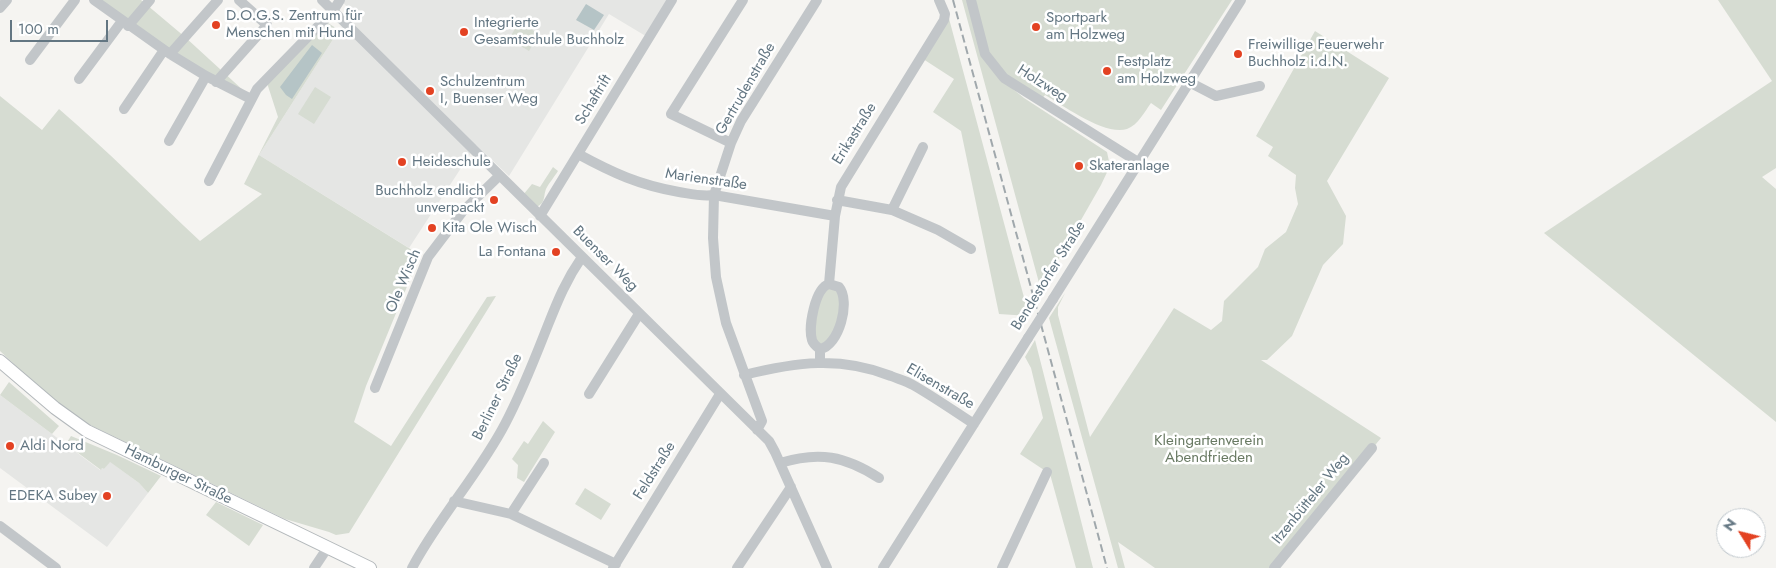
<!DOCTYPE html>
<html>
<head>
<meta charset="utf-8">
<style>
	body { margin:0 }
	#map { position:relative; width:1776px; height:568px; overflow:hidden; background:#f5f4f1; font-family:Jost,sans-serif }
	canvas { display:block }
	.north { position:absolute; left:1716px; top:508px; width:50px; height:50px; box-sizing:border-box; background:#fff; border:1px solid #c1c8cd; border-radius:50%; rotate:306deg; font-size:14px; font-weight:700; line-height:20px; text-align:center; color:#637682 }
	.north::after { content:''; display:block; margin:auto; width:18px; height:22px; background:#e34222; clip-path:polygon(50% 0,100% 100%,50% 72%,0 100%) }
	.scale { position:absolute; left:10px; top:20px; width:98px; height:22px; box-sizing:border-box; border:2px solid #637682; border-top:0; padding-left:6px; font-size:15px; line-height:18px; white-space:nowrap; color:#637682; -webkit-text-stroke:4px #fff; paint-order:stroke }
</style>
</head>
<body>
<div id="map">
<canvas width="1776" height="568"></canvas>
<div class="north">N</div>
<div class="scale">100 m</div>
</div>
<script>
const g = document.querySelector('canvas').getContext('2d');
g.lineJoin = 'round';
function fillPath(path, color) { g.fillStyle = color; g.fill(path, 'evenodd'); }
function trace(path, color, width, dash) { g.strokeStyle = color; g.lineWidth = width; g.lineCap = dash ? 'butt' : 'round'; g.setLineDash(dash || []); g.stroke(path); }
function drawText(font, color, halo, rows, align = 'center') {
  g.font = font + ' Jost,sans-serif'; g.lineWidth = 5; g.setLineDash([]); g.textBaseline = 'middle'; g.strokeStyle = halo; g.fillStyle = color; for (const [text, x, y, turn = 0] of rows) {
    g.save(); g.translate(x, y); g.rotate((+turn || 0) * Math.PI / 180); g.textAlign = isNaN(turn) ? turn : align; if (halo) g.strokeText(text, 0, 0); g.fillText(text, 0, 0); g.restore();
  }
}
fillPath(new Path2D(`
	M 340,0 L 672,0 L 649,38 L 609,14 L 509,176 L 476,145 L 409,248 L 259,155 L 339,30 L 354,13 Z
	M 0,395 L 100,470 L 102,468 L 104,469 L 109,461 L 139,483 L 148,493 L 107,547 L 0,468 Z`), '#e5e6e4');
fillPath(new Path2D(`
	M 94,0 L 141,0 L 185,37 L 245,92 L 244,96 Z
	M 944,0 L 1029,316 L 999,314 L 961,131 L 933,112 L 954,79 L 920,57 L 944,20 Z
	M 962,0 L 1232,0 L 1161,110 L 1151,103 C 1145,111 1138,125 1127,129 C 1105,136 1064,106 1045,95 L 1040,101 L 998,77 L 1024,98 L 1107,152 L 1110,166 L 1101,185 L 1041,290 Z
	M 1718,0 L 1776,0 L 1776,168 L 1762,177 L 1776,189 L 1776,422 L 1544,233 L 1772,81 Z
	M 519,22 L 539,34 L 529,51 L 509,39 Z
	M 328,23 L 339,30 L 259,155 L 420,255 L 366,386 L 354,422 L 391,446 L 487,297 L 496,296 L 349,533 L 336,535 L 329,532 L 285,519 L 88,424 L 49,397 L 0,351 L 0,96 L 42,130 L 59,109 C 108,151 153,197 200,241 L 262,194 L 244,184 L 278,117 L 267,83 Z
	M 1315,31 L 1389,78 L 1327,181 L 1346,216 L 1343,244 L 1323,265 L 1292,336 L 1267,360 L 1261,360 L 1381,438 L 1274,568 L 1155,568 L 1118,542 L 1125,568 L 1118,568 L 1049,318 L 1065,293 L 1058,307 L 1058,315 L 1090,437 L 1174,308 L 1211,330 L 1222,321 L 1224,301 L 1258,267 L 1265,249 L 1286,232 L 1298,204 L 1295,188 L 1296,175 L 1268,156 L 1273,147 L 1256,136 Z
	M 315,87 L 331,97 L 314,124 L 298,114 Z
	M 553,167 L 558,171 C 555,176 549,183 546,189 C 543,197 546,203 536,207 L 523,195 L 532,184 L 540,187 Z
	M 825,285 L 842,291 L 836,335 L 817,347 L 813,312 Z
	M 1035,340 L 1093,568 L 1076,568 L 1050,474 L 1020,454 L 1043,418 L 1031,368 L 1025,357 Z
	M 9,382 L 59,426 L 52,434 L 0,395 Z
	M 543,421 L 555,432 L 524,482 L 517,478 L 518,465 L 512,459 L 524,441 L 528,444 Z
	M 71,436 L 117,455 L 161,476 L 148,493 L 139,483 L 110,462 L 104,469 L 102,468 L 101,470 L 66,444 Z
	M 585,488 L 611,504 L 601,520 L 575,504 Z
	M 216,502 L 263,525 L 249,546 L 206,515 Z`), '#d6dcd2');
fillPath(new Path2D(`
	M 586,4 L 604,15 L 594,30 L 576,20 Z
	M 312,45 L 322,53 L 292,99 L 286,95 L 280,87 Z`), '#b5c4c6');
const major = new Path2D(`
	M 0,361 L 55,408 L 87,431 L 370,568`);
trace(major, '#b3b8bb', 14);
trace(new Path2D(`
	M 94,0 L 170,54 L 206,76 L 251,99
	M 322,0 L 769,441 L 775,452 L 827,568
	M 971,0 L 985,54 L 1004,78 L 1138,162
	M 0,8 L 7,0
	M 128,26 L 150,0
	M 170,54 L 218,0
	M 30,60 L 75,0
	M 79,79 L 122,21
	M 216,82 L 267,25 L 239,0
	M 1189,82 L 1216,96 L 1260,86
	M 124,109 L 164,50
	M 169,141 L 206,76
	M 731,143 L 671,114 L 743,0
	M 578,154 C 613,173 639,185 679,192 C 691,194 702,197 714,195 L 835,216
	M 209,181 L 257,89 L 333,11 L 340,0
	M 837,200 L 892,210 L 938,230 L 971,249
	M 892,210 L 923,147
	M 540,216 L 672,0
	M 829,284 L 835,216 L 841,187 L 944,20 L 945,14 L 939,0
	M 1053,299 L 1241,0
	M 820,349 C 839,346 851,301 839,287 L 829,284 C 815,288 808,327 812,340 C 813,344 816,346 820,349 L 820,363
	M 744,375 C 796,362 840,356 891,376 C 898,379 906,381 913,385 C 934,397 954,411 974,424
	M 375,388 L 428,257 L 463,211 L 499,176
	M 589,394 L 639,314
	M 757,430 L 762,421 L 726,323 L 716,277 L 713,238 L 714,195 L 731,143 L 741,121 L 817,0
	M 780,463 C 819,451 845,456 879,478
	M 454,501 L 511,514 L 616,564
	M 511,514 L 544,463
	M 0,526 L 56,568
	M 314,568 L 328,547
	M 412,568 C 439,517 479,474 505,424 C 522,392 535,358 548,325 C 558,300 566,280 582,257
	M 613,568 L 720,394
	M 737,568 L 791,487
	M 883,568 L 1028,338
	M 1002,568 L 1047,472
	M 1274,568 L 1372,448`), '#c2c6c9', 10);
trace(major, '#fff', 12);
trace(new Path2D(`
	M 953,0 L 1107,568`), '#a0a8ac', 2, [8, 4]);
trace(new Path2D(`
	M 1028,338 L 1053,299`), '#c2c6c9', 10);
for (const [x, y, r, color] of [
	[216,25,5,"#e34222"],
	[1036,27,5,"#e34222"],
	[464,32,5,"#e34222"],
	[1238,54,5,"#e34222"],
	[1107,71,5,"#e34222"],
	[430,91,5,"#e34222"],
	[402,162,5,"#e34222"],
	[1079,166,5,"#e34222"],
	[494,200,5,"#e34222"],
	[432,228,5,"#e34222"],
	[556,252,5,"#e34222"],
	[10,446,5,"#e34222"],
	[107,496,5,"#e34222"]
]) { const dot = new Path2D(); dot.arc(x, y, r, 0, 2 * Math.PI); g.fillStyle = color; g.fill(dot); trace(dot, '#fff', 2); }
drawText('15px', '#637682', '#fff', [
	["D.O.G.S. Zentrum für",226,16],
	["Menschen mit Hund",226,33],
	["Sportpark",1046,18],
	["am Holzweg",1046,35],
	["Integrierte",474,23],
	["Gesamtschule Buchholz",474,40],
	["Freiwillige Feuerwehr",1248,45],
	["Buchholz i.d.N.",1248,62],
	["Festplatz",1117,62],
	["am Holzweg",1117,79],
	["Schulzentrum",440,82],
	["I, Buenser Weg",440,99],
	["Heideschule",412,162],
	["Skateranlage",1089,166],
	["Buchholz endlich",484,191,"right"],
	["unverpackt",484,208,"right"],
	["Kita Ole Wisch",442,228],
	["La Fontana",546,252,"right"],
	["Aldi Nord",20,446],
	["EDEKA Subey",97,496,"right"]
], 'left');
drawText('15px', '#637682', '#fff', [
	["Holzweg",1042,84,32],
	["Gertrudenstraße",746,89,-60],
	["Schaftrift",594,100,-59],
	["Erikastraße",855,134,-58],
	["Marienstraße",706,180,8],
	["Buenser Weg",605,259,45],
	["Bendestorfer Straße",1049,276,-58],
	["Ole Wisch",404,281,-67],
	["Elisenstraße",940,387,30],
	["Berliner Straße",498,397,-64],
	["Feldstraße",655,471,-58],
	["Hamburger Straße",178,475,26],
	["Itzenbütteler Weg",1311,499,-51]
]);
drawText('15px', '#687962', '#fff', [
	["Kleingartenverein",1209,441],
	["Abendfrieden",1209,458]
]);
</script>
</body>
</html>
